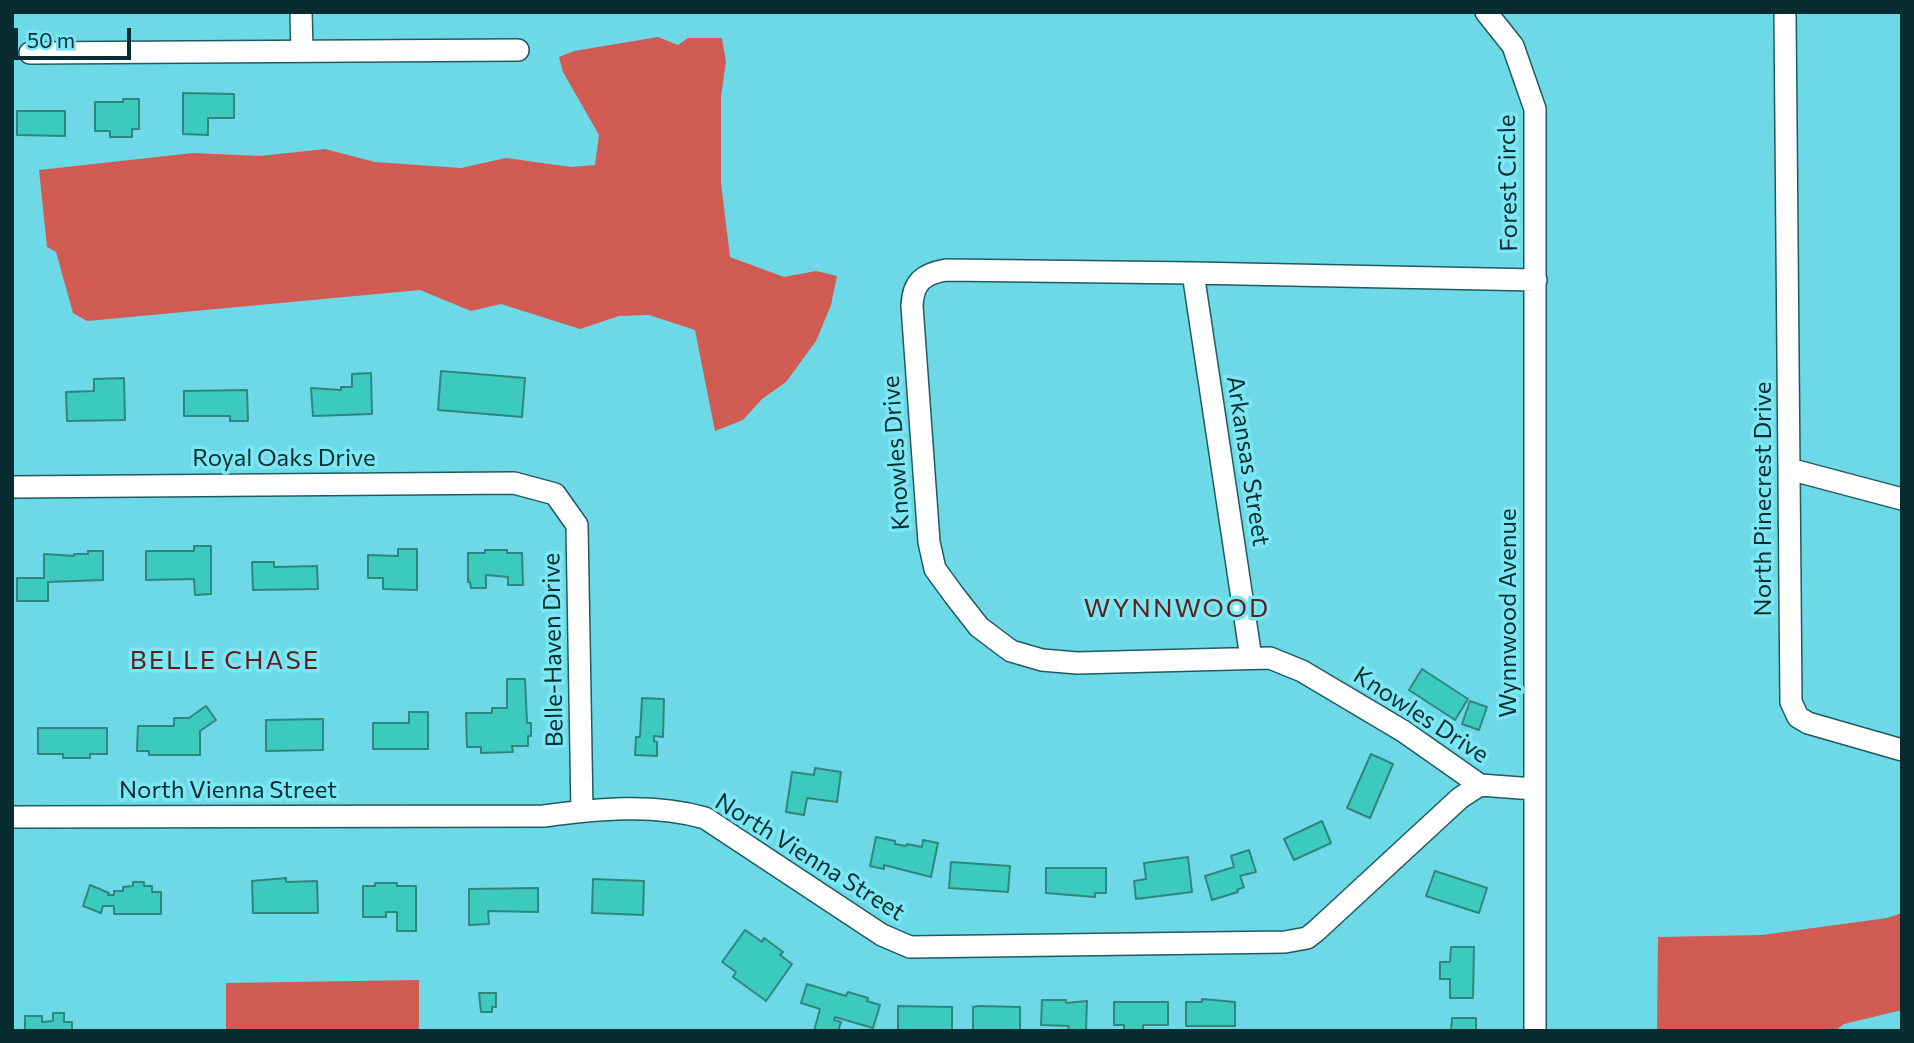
<!DOCTYPE html>
<html>
<head>
<meta charset="utf-8">
<style>
	body { margin:0 }
	#map { position:relative; width:1914px; height:1043px; overflow:hidden; background:#6dd9e7; font-family:Commissioner,sans-serif }
	canvas { display:block }
	.frame { position:absolute; inset:0; border:14px solid #082d31; pointer-events:none }
	.scale { position:absolute; left:14px; top:28px; width:117px; height:32px; box-sizing:border-box; border:4px solid #082d31; border-top:0; padding-left:9px; font-size:21px; line-height:24px; white-space:nowrap; color:#082d31; -webkit-text-stroke:5px #7be7f4; paint-order:stroke }
</style>
</head>
<body>
<div id="map">
<canvas width="1914" height="1043"></canvas>
<div class="frame"></div>
<div class="scale">50 m</div>
</div>
<script>
const g = document.querySelector('canvas').getContext('2d');
g.lineJoin = 'round';
function fillPath(path, color) { g.fillStyle = color; g.fill(path, 'evenodd'); }
function trace(path, color, width, dash) { g.strokeStyle = color; g.lineWidth = width; g.lineCap = dash ? 'butt' : 'round'; g.setLineDash(dash || []); g.stroke(path); }
function drawText(font, color, halo, rows, align = 'center') {
  g.font = font + ' Commissioner,sans-serif'; g.lineWidth = 7; g.setLineDash([]); g.textBaseline = 'middle'; g.strokeStyle = halo; g.fillStyle = color; for (const [text, x, y, turn = 0] of rows) {
    g.save(); g.translate(x, y); g.rotate((+turn || 0) * Math.PI / 180); g.textAlign = isNaN(turn) ? turn : align; if (halo) g.strokeText(text, 0, 0); g.fillText(text, 0, 0); g.restore();
  }
}
fillPath(new Path2D(`
	M 658,37 L 678,45 L 688,38 L 722,38 L 726,62 L 721,96 L 721,183 L 730,257 L 784,277 L 816,271 L 837,276 L 831,305 L 816,341 L 786,382 L 762,399 L 743,420 L 715,431 L 695,330 L 649,315 L 619,316 L 580,329 L 501,304 L 471,311 L 420,290 L 87,321 L 73,313 L 56,252 L 47,247 L 39,170 L 193,153 L 260,156 L 325,149 L 375,162 L 461,168 L 506,158 L 571,167 L 595,165 L 599,135 L 563,72 L 559,57 L 574,51 Z
	M 1902,913 L 1902,1010 L 1844,1024 L 1835,1031 L 1657,1031 L 1658,937 L 1762,935 L 1887,918 Z
	M 419,980 L 419,1031 L 226,1031 L 226,983 Z`), '#cf5b53');
const building = new Path2D(`
	M 183,93 L 234,94 L 234,118 L 208,118 L 208,135 L 183,134 Z
	M 123,99 L 139,99 L 139,129 L 132,129 L 132,137 L 110,137 L 110,131 L 95,131 L 95,102 L 123,102 Z
	M 17,111 L 65,111 L 65,136 L 17,135 Z
	M 441,371 L 525,378 L 522,417 L 438,410 Z
	M 371,373 L 372,414 L 313,416 L 311,388 L 341,390 L 341,387 L 352,387 L 352,374 Z
	M 124,378 L 125,420 L 67,421 L 66,392 L 94,391 L 94,379 Z
	M 247,390 L 248,421 L 230,421 L 230,416 L 184,416 L 184,391 Z
	M 194,546 L 211,546 L 211,594 L 195,595 L 194,579 L 146,580 L 146,551 L 194,551 Z
	M 398,549 L 417,549 L 417,590 L 383,589 L 383,578 L 368,578 L 368,555 L 398,556 Z
	M 485,550 L 507,550 L 507,553 L 522,553 L 523,585 L 508,585 L 508,577 L 486,575 L 486,588 L 471,588 L 470,582 L 468,582 L 468,553 L 485,553 Z
	M 88,551 L 103,551 L 103,580 L 48,582 L 48,601 L 17,601 L 17,578 L 44,578 L 44,554 L 74,556 L 74,554 L 88,554 Z
	M 252,562 L 274,562 L 274,567 L 317,566 L 318,589 L 253,590 Z
	M 1422,669 L 1468,699 L 1455,720 L 1409,690 Z
	M 507,679 L 525,679 L 527,723 L 531,723 L 531,736 L 528,736 L 528,746 L 512,746 L 513,752 L 481,753 L 481,747 L 467,747 L 466,713 L 492,713 L 492,708 L 507,708 Z
	M 642,698 L 664,699 L 663,737 L 654,736 L 654,741 L 657,742 L 657,756 L 635,755 L 636,737 L 640,737 Z
	M 1470,701 L 1487,707 L 1479,730 L 1462,724 Z
	M 206,706 L 216,720 L 200,731 L 200,755 L 149,755 L 149,751 L 137,751 L 138,726 L 174,726 L 174,718 L 189,718 Z
	M 409,712 L 428,712 L 428,749 L 373,749 L 373,723 L 409,723 Z
	M 323,719 L 323,750 L 266,751 L 266,720 Z
	M 38,728 L 107,728 L 107,754 L 90,754 L 90,758 L 63,758 L 63,754 L 38,754 Z
	M 1371,754 L 1393,764 L 1370,818 L 1347,808 Z
	M 815,768 L 841,772 L 837,802 L 807,798 L 804,815 L 786,812 L 792,772 L 814,775 Z
	M 1322,821 L 1331,843 L 1294,860 L 1284,839 Z
	M 876,837 L 895,841 L 895,844 L 906,846 L 907,844 L 922,847 L 923,840 L 938,843 L 931,877 L 884,865 L 884,869 L 870,866 Z
	M 1249,850 L 1256,872 L 1240,876 L 1244,887 L 1237,890 L 1238,892 L 1212,900 L 1205,876 L 1234,867 L 1231,856 Z
	M 1188,857 L 1192,892 L 1136,899 L 1134,881 L 1146,879 L 1144,863 Z
	M 951,862 L 1010,866 L 1008,892 L 949,888 Z
	M 1046,868 L 1106,868 L 1106,893 L 1095,893 L 1095,897 L 1046,893 Z
	M 1435,871 L 1487,888 L 1479,913 L 1426,896 Z
	M 286,878 L 286,882 L 317,881 L 318,913 L 253,913 L 252,881 Z
	M 593,879 L 644,881 L 643,915 L 592,913 Z
	M 133,882 L 144,882 L 144,886 L 152,886 L 152,892 L 161,892 L 161,914 L 114,914 L 114,906 L 103,906 L 101,913 L 83,906 L 90,885 L 109,893 L 108,895 L 114,895 L 114,891 L 123,891 L 123,887 L 133,886 Z
	M 375,883 L 397,883 L 397,886 L 416,886 L 416,931 L 397,931 L 397,912 L 386,912 L 386,917 L 363,917 L 363,886 L 375,886 Z
	M 538,888 L 538,912 L 488,911 L 489,924 L 469,925 L 469,889 Z
	M 745,930 L 762,942 L 764,938 L 783,952 L 780,955 L 792,964 L 766,1001 L 733,977 L 736,972 L 722,962 Z
	M 1451,947 L 1474,947 L 1473,998 L 1450,998 L 1450,979 L 1440,979 L 1440,962 L 1450,962 Z
	M 807,984 L 846,996 L 848,992 L 868,998 L 867,1001 L 880,1005 L 873,1028 L 835,1017 L 834,1020 L 841,1022 L 838,1031 L 814,1031 L 820,1009 L 801,1003 Z
	M 479,993 L 496,993 L 496,1007 L 492,1007 L 492,1012 L 481,1012 Z
	M 1202,999 L 1235,1002 L 1235,1026 L 1186,1026 L 1186,1002 L 1202,1002 Z
	M 1042,1000 L 1066,1000 L 1066,1003 L 1087,1001 L 1086,1031 L 1068,1031 L 1069,1026 L 1041,1025 Z
	M 1114,1002 L 1168,1002 L 1168,1025 L 1143,1025 L 1143,1031 L 1124,1031 L 1124,1025 L 1114,1025 Z
	M 898,1006 L 952,1007 L 952,1031 L 898,1030 Z
	M 979,1006 L 1020,1007 L 1020,1031 L 973,1031 L 973,1007 Z
	M 53,1013 L 64,1013 L 64,1022 L 72,1022 L 72,1031 L 25,1031 L 25,1016 L 42,1016 L 42,1022 L 53,1021 Z
	M 1452,1018 L 1476,1018 L 1476,1031 L 1451,1031 Z`);
fillPath(building, '#3ccabe');
trace(building, '#32857d', 2);
const minor = new Path2D(`
	M 301,12 L 302,51
	M 1486,12 L 1513,46 L 1535,109 L 1535,1031
	M 1785,12 L 1791,702 L 1798,717 L 1808,723 L 1902,750
	M 30,53 L 518,50
	M 1193,273 L 1251,658
	M 1789,469 L 1902,499
	M 12,487 L 514,483 L 555,494 L 577,525 L 582,811
	M 1534,789 L 1480,785 L 1403,731 L 1302,671 L 1270,658 L 1077,663 L 1042,660 L 1011,651 L 979,627 L 954,595 L 935,569 L 929,542 L 912,306 C 913,282 923,274 946,270 L 1193,273 L 1536,280
	M 12,817 L 544,816 C 596,809 654,803 705,818 L 882,935 L 910,947 L 1285,942 L 1307,938 L 1316,931 L 1460,798 L 1480,785`);
trace(minor, '#1f5a61', 24);
trace(minor, '#fff', 21);
drawText('24px', '#082d31', '#7be7f4', [
	["Forest Circle",1508,183,-91],
	["Knowles Drive",896,453,-94],
	["Royal Oaks Drive",284,458],
	["Arkansas Street",1248,461,81],
	["North Pinecrest Drive",1763,499,-90],
	["Wynnwood Avenue",1508,613,-90],
	["Belle-Haven Drive",553,650,-91],
	["Knowles Drive",1421,715,33],
	["North Vienna Street",228,790],
	["North Vienna Street",810,857,32]
]);
g.letterSpacing = '2px';
drawText('26px', '#621e1b', '#7be7f4', [
	["WYNNWOOD",1177,608],
	["BELLE CHASE",225,660]
]);
g.letterSpacing = '0px';
</script>
</body>
</html>
